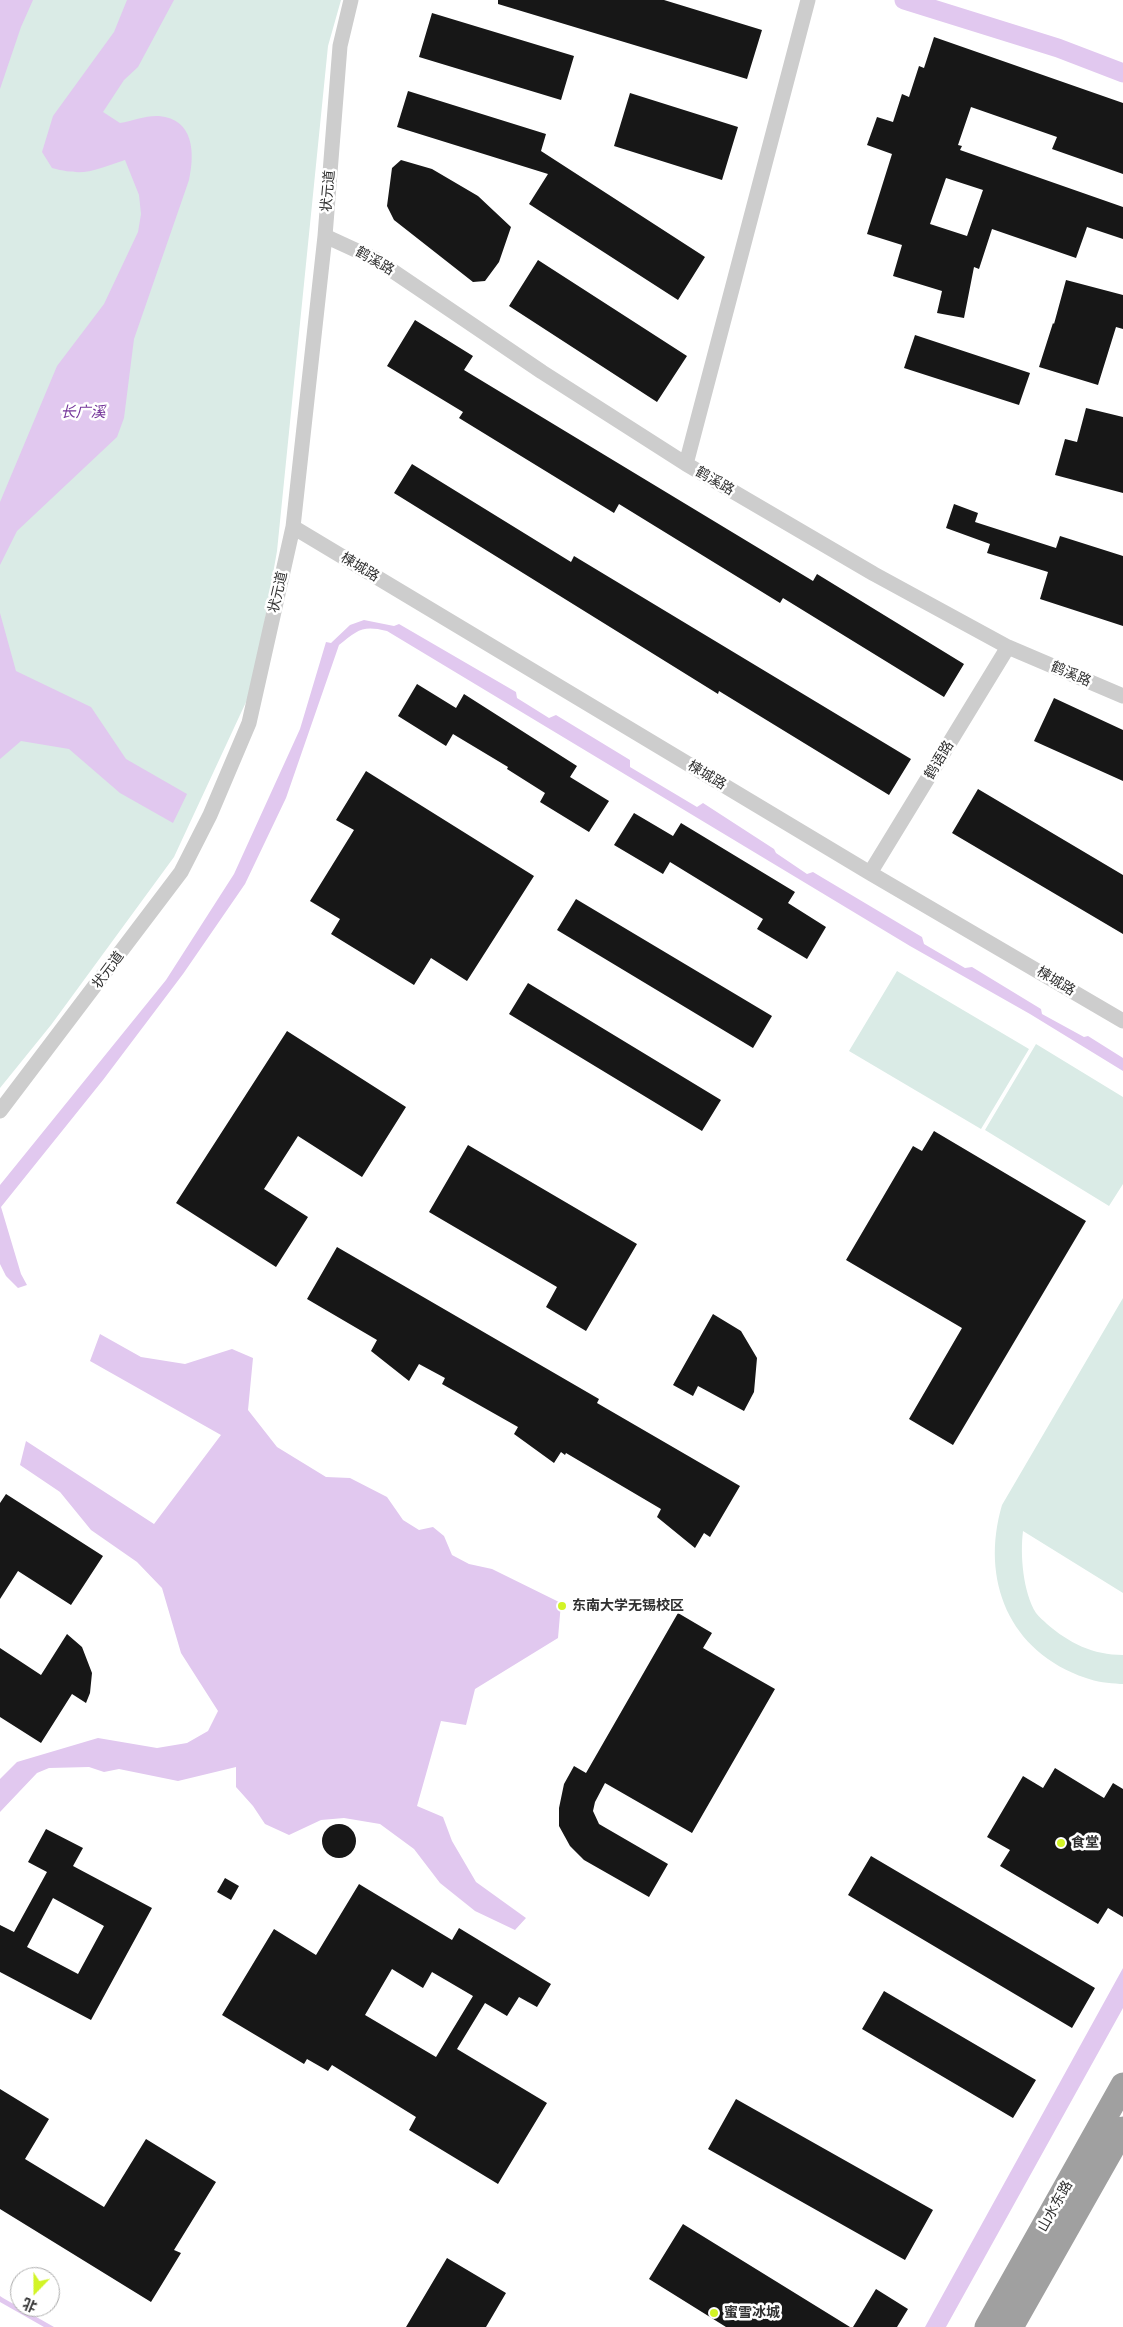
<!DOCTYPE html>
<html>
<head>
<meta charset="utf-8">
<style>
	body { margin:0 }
	#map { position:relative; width:1123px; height:2327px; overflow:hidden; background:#fff; font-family:"Asap Condensed","Noto Sans SC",sans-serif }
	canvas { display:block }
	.north { position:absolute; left:10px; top:2267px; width:50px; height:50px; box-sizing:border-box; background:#fff; border:1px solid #acacac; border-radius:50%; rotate:202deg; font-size:14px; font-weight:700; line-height:20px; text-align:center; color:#303030 }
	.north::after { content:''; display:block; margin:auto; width:18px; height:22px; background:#d2f426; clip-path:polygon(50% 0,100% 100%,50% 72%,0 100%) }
</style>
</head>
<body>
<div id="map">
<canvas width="1123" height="2327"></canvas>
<div class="north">北</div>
</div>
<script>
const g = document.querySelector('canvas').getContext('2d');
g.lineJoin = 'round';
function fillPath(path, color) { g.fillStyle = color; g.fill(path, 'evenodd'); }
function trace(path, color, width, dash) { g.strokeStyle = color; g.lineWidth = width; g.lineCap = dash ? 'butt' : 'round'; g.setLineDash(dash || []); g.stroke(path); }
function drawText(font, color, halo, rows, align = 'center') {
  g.font = font + ' "Asap Condensed","Noto Sans SC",sans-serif'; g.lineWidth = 5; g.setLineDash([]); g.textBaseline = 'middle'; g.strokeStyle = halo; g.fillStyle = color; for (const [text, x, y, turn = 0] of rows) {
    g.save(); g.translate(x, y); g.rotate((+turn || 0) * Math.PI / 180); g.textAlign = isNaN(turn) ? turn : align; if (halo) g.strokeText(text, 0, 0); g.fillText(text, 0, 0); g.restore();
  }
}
fillPath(new Path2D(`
	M 0,0 L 341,0 L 328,46 L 277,551 L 253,687 L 174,857 L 51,1025 L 0,1088 Z
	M 897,971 L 1029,1049 L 981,1129 L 849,1051 Z
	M 1036,1044 L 1123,1097 L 1123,1184 L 1109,1206 L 985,1130 Z
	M 1123,1298 L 1123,1593 L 1023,1531 C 1020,1555 1023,1592 1036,1613 C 1039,1617 1044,1621 1047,1624 C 1069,1643 1093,1655 1123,1655 L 1123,1684 L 1120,1684 C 1109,1683 1096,1682 1086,1678 C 1009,1652 980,1580 1002,1505 Z`), '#daebe6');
fillPath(new Path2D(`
	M 0,0 L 33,0 L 21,27 L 0,89 Z
	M 127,0 L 174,0 L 138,67 L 124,80 L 103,112 L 120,123 C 132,121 147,115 159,116 C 194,119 195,153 189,180 L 134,339 L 124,418 L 117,437 L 17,531 L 0,565 L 0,502 L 57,366 L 104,304 L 138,232 L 141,214 L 139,195 L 125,160 C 94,170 86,177 52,168 L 42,152 L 53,116 L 114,32 Z
	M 0,613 L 16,671 L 91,707 L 126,759 L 187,794 L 173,823 L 120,793 L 69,749 L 21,741 L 0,759 Z
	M 364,620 L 394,626 L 399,624 L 516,692 L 517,698 L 549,718 L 556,715 L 630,760 L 630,767 L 697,807 L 703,803 L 774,849 L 776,853 L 807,874 L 813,872 L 823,878 L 922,937 L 924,944 L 965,968 L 972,967 L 1041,1009 L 1042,1014 L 1084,1037 L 1088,1036 L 1123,1058 L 1123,1071 L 1030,1014 L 910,946 L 387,631 C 362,625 358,630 339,645 L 286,798 L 245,884 L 183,974 L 103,1080 L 1,1207 L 21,1274 L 27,1285 L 18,1288 L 6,1276 L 0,1264 L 0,1185 L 166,980 L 234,874 L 300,729 L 326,642 L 331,643 L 350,625 Z
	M 100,1334 L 141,1357 L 185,1364 L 232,1349 L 253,1358 L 248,1410 L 277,1447 L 326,1477 L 350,1478 L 387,1497 L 403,1520 L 419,1530 L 433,1527 L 444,1536 L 452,1555 L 469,1564 L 492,1569 L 561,1603 L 558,1638 L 475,1689 L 466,1725 L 441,1721 L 417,1806 L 443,1817 L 452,1841 L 476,1882 L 526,1918 L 515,1930 L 475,1911 L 440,1883 L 414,1849 L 380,1824 L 344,1818 L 321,1820 L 289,1835 L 265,1824 L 253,1806 L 236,1787 L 236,1767 L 178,1781 L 119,1769 L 104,1772 L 89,1767 L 49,1768 L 37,1773 L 0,1812 L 0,1779 L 17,1762 L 98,1738 L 157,1748 L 187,1743 L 208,1731 L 218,1711 L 181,1653 L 162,1588 L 137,1562 L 91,1530 L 60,1492 L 20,1465 L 26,1441 L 154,1524 L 221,1435 L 90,1361 Z
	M 1123,1968 L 1123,2008 L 946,2327 L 925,2327 Z
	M 0,2296 L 3,2298 L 54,2327 L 44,2327 L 0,2302 Z`), '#e1c8ef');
trace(new Path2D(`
	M 904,0 L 1058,48 L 1123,73`), '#e1c8ef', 19);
fillPath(new Path2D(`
	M 498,0 L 664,0 L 762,30 L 747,79 L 498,4 Z
	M 432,13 L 574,56 L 561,100 L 419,57 Z
	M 934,37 L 1123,103 L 1123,174 L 1052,149 L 1057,137 L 971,107 L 958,145 L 962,146 L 960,150 L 1123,207 L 1123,239 L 1087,227 L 1076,258 L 992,229 L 979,269 L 974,267 L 964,318 L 937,313 L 942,291 L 893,276 L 902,245 L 867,234 L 892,154 L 867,145 L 877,117 L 893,122 L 902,94 L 909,97 L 919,66 L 924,68 ZM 946,178 L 983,190 L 967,236 L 930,224 Z
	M 408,91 L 546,134 L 541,151 L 705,257 L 678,300 L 529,204 L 548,174 L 397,127 Z
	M 630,93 L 738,127 L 722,180 L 614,146 Z
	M 401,160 L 432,169 L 478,196 L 511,227 L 499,262 L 485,281 L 473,282 L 394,220 L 387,206 L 392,168 Z
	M 538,260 L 687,356 L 657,402 L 509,306 Z
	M 1066,280 L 1123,295 L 1123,329 L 1116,327 L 1098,385 L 1039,367 L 1053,323 L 1054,324 Z
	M 415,320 L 473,356 L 464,370 L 813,581 L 817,574 L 964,664 L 944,697 L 783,598 L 780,603 L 619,504 L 614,513 L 459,418 L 463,412 L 387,366 Z
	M 915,335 L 1030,373 L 1019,405 L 904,368 Z
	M 1086,408 L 1123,417 L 1123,493 L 1055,475 L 1065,439 L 1077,442 Z
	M 412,464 L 571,562 L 574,556 L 911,759 L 889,795 L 719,691 L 718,694 L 394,493 Z
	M 954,504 L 978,513 L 975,522 L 1056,548 L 1060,536 L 1123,556 L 1123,626 L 1040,599 L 1048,572 L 987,553 L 990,544 L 946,528 Z
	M 417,684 L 456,708 L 464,694 L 577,766 L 570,777 L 609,801 L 589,832 L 540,802 L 545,793 L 507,769 L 508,767 L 453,734 L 446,746 L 398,716 Z
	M 1054,698 L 1123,730 L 1123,781 L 1034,741 Z
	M 366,771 L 534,876 L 467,981 L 431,958 L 414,985 L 331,934 L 340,919 L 310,901 L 354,830 L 336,820 Z
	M 978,789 L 1123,875 L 1123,934 L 952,833 Z
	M 634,813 L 673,836 L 681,823 L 795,892 L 788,903 L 826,927 L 807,959 L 757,929 L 763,919 L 670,862 L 663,874 L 614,845 Z
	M 576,899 L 772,1016 L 753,1048 L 557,930 Z
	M 528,983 L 721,1100 L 702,1131 L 509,1014 Z
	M 287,1031 L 406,1107 L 362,1177 L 298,1136 L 264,1189 L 308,1217 L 276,1267 L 176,1203 Z
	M 934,1131 L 1086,1221 L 953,1445 L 909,1419 L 962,1328 L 846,1260 L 913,1146 L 922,1151 Z
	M 468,1145 L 637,1244 L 586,1331 L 546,1307 L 557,1287 L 429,1212 Z
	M 337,1247 L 599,1399 L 597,1403 L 740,1486 L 710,1537 L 704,1533 L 695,1548 L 657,1517 L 661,1509 L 566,1453 L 565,1455 L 561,1452 L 554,1463 L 514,1434 L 518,1427 L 442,1384 L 445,1378 L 419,1364 L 409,1381 L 371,1351 L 377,1340 L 307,1299 Z
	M 713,1314 L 741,1331 L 757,1358 L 754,1392 L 744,1411 L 698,1386 L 693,1396 L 673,1385 Z
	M 6,1494 L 103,1556 L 71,1605 L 18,1571 L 0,1599 L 0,1503 Z
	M 678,1613 L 712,1633 L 703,1648 L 775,1689 L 692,1833 L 605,1783 L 595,1802 L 593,1811 L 599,1824 L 668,1864 L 649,1897 L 584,1860 L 570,1846 L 559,1826 L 559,1808 L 564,1784 L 574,1766 L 586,1773 Z
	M 67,1634 L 82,1647 L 92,1673 L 90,1693 L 86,1703 L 72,1694 L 41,1743 L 0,1717 L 0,1648 L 41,1675 Z
	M 1055,1768 L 1104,1798 L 1113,1783 L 1123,1789 L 1123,1917 L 1108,1908 L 1098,1924 L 1000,1866 L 1010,1850 L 987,1837 L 1023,1776 L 1043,1788 Z
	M322 1841a17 17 0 1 1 34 0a17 17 0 1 1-34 0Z
	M 46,1829 L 83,1848 L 73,1866 L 152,1908 L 91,2020 L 0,1972 L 0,1925 L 14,1932 L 47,1872 L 28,1862 ZM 53,1898 L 104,1926 L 78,1974 L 27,1947 Z
	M 871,1856 L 1095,1988 L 1072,2028 L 848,1895 Z
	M 225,1878 L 239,1886 L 231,1900 L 217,1892 Z
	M 359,1884 L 452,1940 L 459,1928 L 551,1984 L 537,2007 L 519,1997 L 507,2016 L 485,2003 L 457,2049 L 547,2103 L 498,2184 L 409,2130 L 416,2117 L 332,2065 L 328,2071 L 307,2059 L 304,2064 L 222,2015 L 274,1929 L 316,1955 ZM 392,1969 L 423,1988 L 432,1972 L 473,1996 L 436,2057 L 365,2015 Z
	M 884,1991 L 1036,2080 L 1013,2118 L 862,2029 Z
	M 0,2089 L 49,2119 L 25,2159 L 104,2207 L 146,2139 L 216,2182 L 174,2250 L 181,2253 L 151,2302 L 0,2209 Z
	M 736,2099 L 933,2210 L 905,2260 L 708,2149 Z
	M 683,2224 L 850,2327 L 726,2327 L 649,2279 Z
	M 447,2258 L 506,2293 L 486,2327 L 406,2327 Z
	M 876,2289 L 908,2309 L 897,2327 L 853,2327 Z`), '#171717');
trace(new Path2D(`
	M 325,236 L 375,259 L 542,372 L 686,464 L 874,574 L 1008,647 L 1123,696
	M 686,464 L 808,0
	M 293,527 L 870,873 L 1123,1021
	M 870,873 L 1008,647
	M 0,1111 L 181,872 L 210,815 L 249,723 L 293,527 L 325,236 L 340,46 L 351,0`), '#cdcdcd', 15);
trace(new Path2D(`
	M 987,2327 L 1123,2085
	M 1011,2327 L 1123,2129`), '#a0a0a0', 25);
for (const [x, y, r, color] of [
	[562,1606,5,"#d2f426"],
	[1061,1843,5,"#d2f426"],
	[714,2313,5,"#d2f426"]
]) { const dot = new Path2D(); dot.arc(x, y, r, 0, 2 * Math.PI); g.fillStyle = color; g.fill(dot); trace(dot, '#fff', 2); }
drawText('14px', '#303030', '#fff', [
	["状元道",328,191,-85],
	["鹤溪路",375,261,30],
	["鹤溪路",715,481,30],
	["楝城路",360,567,31],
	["状元道",278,592,-77],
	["鹤溪路",1071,674,23],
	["鹤语路",939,760,-59],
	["楝城路",707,775,31],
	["状元道",108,970,-53],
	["楝城路",1056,981,31],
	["山水东路",1055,2206,-61]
]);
drawText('bold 14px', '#303030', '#fff', [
	["东南大学无锡校区",572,1606],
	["食堂",1071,1843],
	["蜜雪冰城",724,2313]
], 'left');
drawText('italic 15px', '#75369a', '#fff', [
	["长广溪",83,412]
]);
</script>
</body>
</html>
